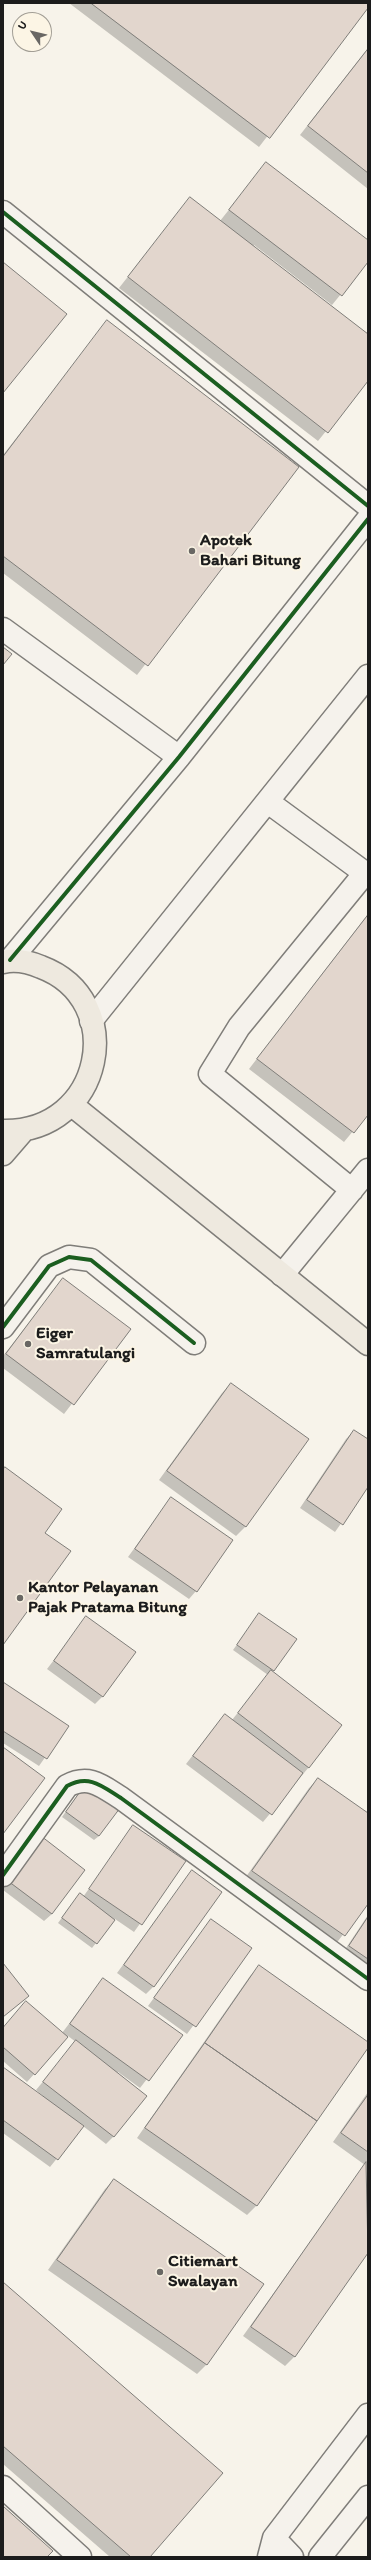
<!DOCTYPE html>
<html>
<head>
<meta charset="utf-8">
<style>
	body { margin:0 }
	#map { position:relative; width:371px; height:2560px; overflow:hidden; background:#f7f3ea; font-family:Itim,sans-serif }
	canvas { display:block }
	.frame { position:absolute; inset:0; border:4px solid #1c1c1c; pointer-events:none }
	.north { position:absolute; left:12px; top:12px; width:40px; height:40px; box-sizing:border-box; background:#fcf5e5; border:1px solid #a29e95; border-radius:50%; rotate:305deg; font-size:11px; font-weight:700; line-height:16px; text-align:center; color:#1c1c1c }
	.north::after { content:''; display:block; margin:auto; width:14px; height:18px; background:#696764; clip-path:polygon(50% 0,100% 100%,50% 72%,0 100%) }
</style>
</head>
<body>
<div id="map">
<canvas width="371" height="2560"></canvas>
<div class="frame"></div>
<div class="north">U</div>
</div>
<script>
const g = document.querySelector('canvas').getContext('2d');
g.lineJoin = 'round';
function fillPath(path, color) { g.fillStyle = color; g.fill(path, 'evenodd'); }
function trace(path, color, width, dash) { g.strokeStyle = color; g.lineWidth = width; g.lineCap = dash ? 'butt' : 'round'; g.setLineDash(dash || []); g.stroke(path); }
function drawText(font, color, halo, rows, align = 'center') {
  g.font = font + ' Itim,sans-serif'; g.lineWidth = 4; g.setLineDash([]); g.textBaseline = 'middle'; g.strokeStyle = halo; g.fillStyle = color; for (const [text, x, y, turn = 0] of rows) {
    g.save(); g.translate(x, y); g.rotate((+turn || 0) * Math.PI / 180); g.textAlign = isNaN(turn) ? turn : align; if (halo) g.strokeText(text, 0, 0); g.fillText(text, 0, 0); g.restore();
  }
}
fillPath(new Path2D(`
	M 69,3 L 368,3 L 368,6 L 259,147 Z
	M 368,48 L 368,189 L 300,135 Z
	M 266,163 L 368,241 L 368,261 L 332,305 L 254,245 L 253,247 L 368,336 L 368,379 L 318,441 L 119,288 L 190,198 L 220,221 Z
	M 107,322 L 298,467 L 137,675 L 3,573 L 3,455 Z
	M 368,914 L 368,1113 L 344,1142 L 249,1069 Z
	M 63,1279 L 129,1329 L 64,1414 L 3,1368 L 3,1356 Z
	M 231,1384 L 307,1440 L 245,1527 L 236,1536 L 159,1480 L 222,1393 Z
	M 354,1431 L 368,1441 L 368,1485 L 335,1532 L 300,1508 L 346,1439 Z
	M 171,1498 L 196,1591 L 189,1599 L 128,1557 Z
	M 259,1614 L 295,1639 L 272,1672 L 309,1767 L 263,1822 L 186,1764 L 218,1723 L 225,1715 L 232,1720 L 268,1675 L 233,1650 Z
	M 87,1617 L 103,1696 L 95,1704 L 47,1669 Z
	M 3,1684 L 67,1726 L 39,1766 L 3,1743 Z
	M 318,1779 L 368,1815 L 368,1902 L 335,1945 L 243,1881 L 309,1788 Z
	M 81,1790 L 99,1836 L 94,1840 L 62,1817 Z
	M 133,1827 L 185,1861 L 134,1932 L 115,1919 L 92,1948 L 58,1923 L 76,1899 L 83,1897 Z
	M 33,1845 L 52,1914 L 44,1921 L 3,1890 L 3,1886 Z
	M 192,1871 L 154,1986 L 146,1994 L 117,1973 Z
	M 368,1915 L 368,1971 L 342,1954 Z
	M 211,1920 L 250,1948 L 187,2034 L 148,2006 Z
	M 259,1967 L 368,2043 L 368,2046 L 256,2206 L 247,2215 L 137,2138 L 250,1976 Z
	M 103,1979 L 181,2035 L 140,2088 L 118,2072 L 117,2074 L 114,2136 L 106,2144 L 83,2126 L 50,2167 L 3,2133 L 3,2068 L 42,2097 L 43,2096 L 36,2090 L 76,2042 L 68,2036 L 27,2082 L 3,2061 L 3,2028 L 62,2033 Z
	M 368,2092 L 368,2252 L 294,2357 L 285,2366 L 243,2336 L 365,2165 L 333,2142 Z
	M 114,2180 L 262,2285 L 206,2365 L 197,2374 L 48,2270 L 105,2189 Z
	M 3,2284 L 148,2557 L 110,2557 L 3,2464 Z`), '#0003');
const building = new Path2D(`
	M 91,3 L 368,3 L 368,8 L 270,138 Z
	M 368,49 L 368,173 L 308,126 Z
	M 266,162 L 368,240 L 368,262 L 342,296 L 229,210 Z
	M 190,197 L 368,334 L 368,381 L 328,433 L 128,277 Z
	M 3,262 L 67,314 L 3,393 Z
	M 107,320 L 299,467 L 148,666 L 3,556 L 3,457 Z
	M 3,647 L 12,654 L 3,665 Z
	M 368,915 L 368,1115 L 354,1133 L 257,1059 Z
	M 63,1278 L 131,1329 L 74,1405 L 6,1354 Z
	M 231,1383 L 309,1439 L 246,1527 L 167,1471 Z
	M 354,1430 L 368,1439 L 368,1487 L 343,1525 L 307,1500 Z
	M 5,1467 L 62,1509 L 45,1533 L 71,1551 L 3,1645 L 3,1470 Z
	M 171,1497 L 233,1540 L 197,1592 L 135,1549 Z
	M 259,1613 L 297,1639 L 274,1671 L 237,1645 Z
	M 86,1616 L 136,1652 L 103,1697 L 54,1661 Z
	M 271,1670 L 342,1725 L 309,1768 L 238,1713 Z
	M 3,1682 L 69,1726 L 47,1759 L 3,1731 Z
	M 225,1714 L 303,1773 L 272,1815 L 193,1756 Z
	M 3,1747 L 45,1778 L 3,1834 Z
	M 318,1778 L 368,1813 L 368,1904 L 345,1936 L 252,1871 Z
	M 86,1784 L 120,1808 L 99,1836 L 66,1812 Z
	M 133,1825 L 186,1861 L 142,1925 L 89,1889 Z
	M 41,1836 L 85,1870 L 52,1914 L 8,1881 Z
	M 192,1870 L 222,1892 L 154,1987 L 124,1965 Z
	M 80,1893 L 115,1920 L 97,1944 L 62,1918 Z
	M 368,1917 L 368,1959 L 349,1946 Z
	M 211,1919 L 252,1948 L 196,2027 L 154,1998 Z
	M 3,1963 L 29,1996 L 3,2017 Z
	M 259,1965 L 368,2042 L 368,2048 L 317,2121 L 205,2043 Z
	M 103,1978 L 183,2035 L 149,2081 L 70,2024 Z
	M 26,2001 L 68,2037 L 35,2075 L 3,2047 L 3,2028 Z
	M 76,2040 L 147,2096 L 114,2137 L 43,2082 Z
	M 205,2043 L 317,2121 L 257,2206 L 145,2128 Z
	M 3,2067 L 84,2126 L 58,2160 L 3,2120 Z
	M 368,2095 L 368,2152 L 341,2133 Z
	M 366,2162 L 368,2253 L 295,2357 L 251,2327 Z
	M 114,2179 L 264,2284 L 207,2365 L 57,2260 Z
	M 3,2282 L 223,2473 L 150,2557 L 131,2557 L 3,2446 Z
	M 3,2506 L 53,2551 L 47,2557 L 3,2557 Z`);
fillPath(building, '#e2d6cd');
trace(building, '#7f7d79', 1);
const minor = new Path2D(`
	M 3,212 L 368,506
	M 3,629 L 179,757
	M 268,802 L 365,873
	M 10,960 L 179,757 L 368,519
	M 91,1021 L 368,676
	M 352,1190 L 210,1074 L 239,1027 L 365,873 L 368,875
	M 282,1275 L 368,1170
	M 3,1327 L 49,1266 L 69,1257 L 91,1260 L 194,1343
	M 3,1875 L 67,1786 C 89,1774 102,1786 121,1798 L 368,1979
	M 3,2487 L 80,2557
	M 274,2538 L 292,2557
	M 269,2557 L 274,2538 L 368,2415
	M 320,2557 L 368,2497`);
const highway = new Path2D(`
	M 3,962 C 16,959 29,962 41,967 C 129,1000 104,1133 3,1131
	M 72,1105 L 368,1344
	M 3,1154 L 22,1132`);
trace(minor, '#7f7d79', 25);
trace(highway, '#7f7d79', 25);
trace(minor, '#f5f2ec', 22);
trace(highway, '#eee9df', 22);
trace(new Path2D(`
	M 3,212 L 368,506
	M 10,960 L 179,757 L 368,519
	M 3,1327 L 49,1266 L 69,1257 L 91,1260 L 194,1343
	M 3,1875 L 67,1786 C 89,1774 102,1786 121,1798 L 368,1979`), '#1b5e20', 4);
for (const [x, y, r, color] of [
	[192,551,4,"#696764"],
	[28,1344,4,"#696764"],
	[20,1598,4,"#696764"],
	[160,2272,4,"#696764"]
]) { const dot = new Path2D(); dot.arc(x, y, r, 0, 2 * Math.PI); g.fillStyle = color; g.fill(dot); trace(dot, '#fcf5e5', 1.5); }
drawText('bold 17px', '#1c1c1c', '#fcf5e5', [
	["Apotek",200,541],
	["Bahari Bitung",200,561],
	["Eiger",36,1334],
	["Samratulangi",36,1354],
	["Kantor Pelayanan",28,1588],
	["Pajak Pratama Bitung",28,1608],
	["Citiemart",168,2262],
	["Swalayan",168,2282]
], 'left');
</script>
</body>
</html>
